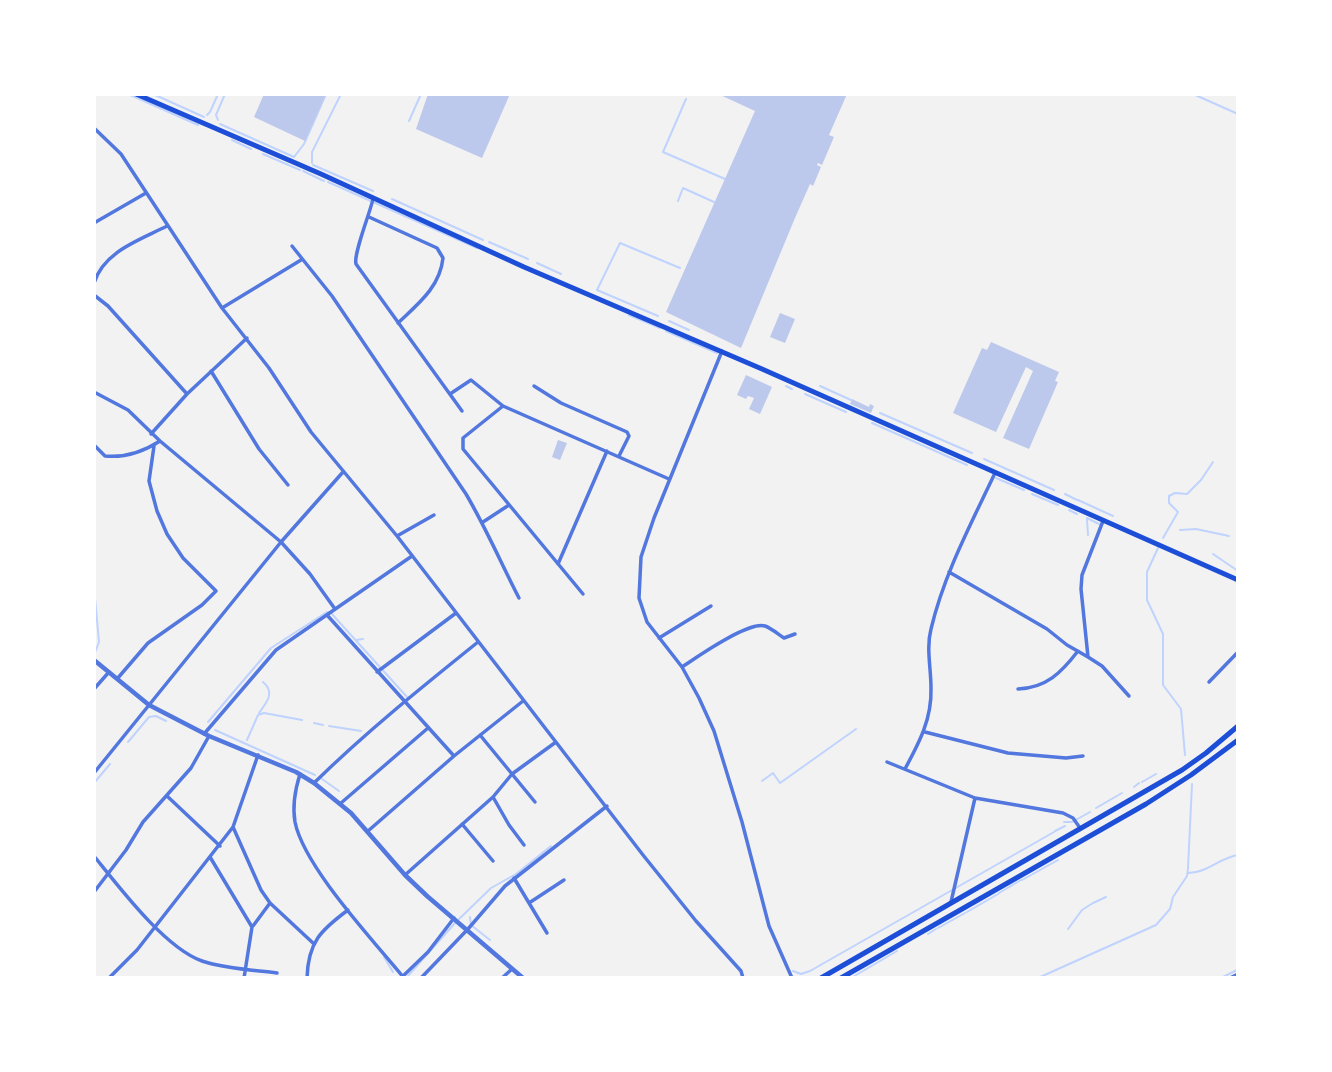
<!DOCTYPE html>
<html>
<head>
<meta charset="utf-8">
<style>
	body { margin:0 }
	#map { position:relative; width:1332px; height:1072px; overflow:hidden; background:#f2f2f2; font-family:Quicksand,sans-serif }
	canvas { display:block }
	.frame { position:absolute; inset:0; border:96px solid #fff; pointer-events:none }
</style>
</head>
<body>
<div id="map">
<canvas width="1332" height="1072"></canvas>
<div class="frame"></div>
</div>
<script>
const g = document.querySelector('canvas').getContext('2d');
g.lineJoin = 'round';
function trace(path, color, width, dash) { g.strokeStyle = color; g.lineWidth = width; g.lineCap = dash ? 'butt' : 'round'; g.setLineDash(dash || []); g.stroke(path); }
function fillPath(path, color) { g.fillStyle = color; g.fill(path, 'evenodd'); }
trace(new Path2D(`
	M 128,94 L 198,125
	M 153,94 L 204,117
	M 1193,94 L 1238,114
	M 686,99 L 663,152 L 725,179
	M 207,115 L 210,112 L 218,94
	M 218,120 L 216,115 L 225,94
	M 409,121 L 421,94
	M 220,124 L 294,157 L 304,144 L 326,94
	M 232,140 L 251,149
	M 263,154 L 300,170
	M 312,163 L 312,152 L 341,94
	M 313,165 L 373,191
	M 303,171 L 324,181
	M 328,182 L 477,248
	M 392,199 L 483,240
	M 678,201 L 683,188 L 714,202
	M 489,242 L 528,259
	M 537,263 L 561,274
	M 629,315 L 660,328
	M 658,316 L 597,290 L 620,243 L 680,268
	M 669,321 L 689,330
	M 666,331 L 717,353
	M 786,386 L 792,389
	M 820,386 L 851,400
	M 805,394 L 846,412
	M 880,413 L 972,453
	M 872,423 L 967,465
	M 984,459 L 1054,490
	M 996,478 L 1024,490
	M 1032,494 L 1058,505
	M 1065,494 L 1077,500
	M 1078,500 L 1113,516
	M 1069,510 L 1077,514
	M 1087,518 L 1099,524
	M 1087,519 L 1088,535
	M 1180,530 L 1196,529 L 1229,536
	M 1163,538 L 1178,512 L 1169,503 L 1169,496 L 1175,493 L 1187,494 L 1201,480 L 1213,462
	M 1158,548 L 1147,572 L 1147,600 L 1163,634 L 1163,685 L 1181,709 L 1185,755
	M 1213,554 L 1238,571
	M 94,587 L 99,642 L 94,655
	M 356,640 L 363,639
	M 259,713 C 266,703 276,693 263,682
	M 208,722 L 271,648 L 327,612 L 331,613 L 407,697
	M 314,723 L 323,725
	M 329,726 L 361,731
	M 215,730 L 315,775
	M 247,740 L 258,715 L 264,713 L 302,720
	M 128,742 L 149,717 L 156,716 L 166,721
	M 322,779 L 339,791
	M 762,781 L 773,773 L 780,783 L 856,729
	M 1142,782 L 1156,774
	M 94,783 L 110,764
	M 1134,787 L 1139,783
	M 1096,808 L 1122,793
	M 1064,822 L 1072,822 L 1090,812
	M 1055,831 L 1065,826
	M 1188,873 C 1207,873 1219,858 1238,855
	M 1022,880 L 1058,860
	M 999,893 L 1021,880
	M 967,912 L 998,894
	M 470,917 L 471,925 L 490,940
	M 938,928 L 965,913
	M 1068,929 L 1082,910 L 1093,903 L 1106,897
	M 928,934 L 936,929
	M 384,957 L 393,972
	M 793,971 L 801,974 L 810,971 L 1054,832
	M 406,978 L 456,922 L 491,888 L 516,874 L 551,846
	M 851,978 L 897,951
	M 1038,978 L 1156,925 L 1170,909 L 1173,897 L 1187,876 L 1188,868 L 1192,784
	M 1221,978 L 1237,970`), '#bfd3fe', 2);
fillPath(new Path2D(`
	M 264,94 L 326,94 L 305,141 L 254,117 Z
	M 428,94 L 510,94 L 482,158 L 416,129 Z
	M 718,94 L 847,94 L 829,135 L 834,137 L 822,165 L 818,163 L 817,165 L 821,167 L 813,186 L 810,184 L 795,218 L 741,348 L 666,312 L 755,111 Z
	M 780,313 L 795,319 L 785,343 L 770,337 Z
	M 991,342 L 1059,372 L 1055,381 L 1058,382 L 1029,449 L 1003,438 L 1033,371 L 1026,367 L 996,432 L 953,413 L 982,348 L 987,350 Z
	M 746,375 L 772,387 L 760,414 L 749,409 L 754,398 L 748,396 L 746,399 L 737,395 Z
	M 852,399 L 869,407 L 870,404 L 874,406 L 871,413 L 850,404 Z
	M 558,440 L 567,443 L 560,460 L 552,457 Z`), '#bdc9ec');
trace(new Path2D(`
	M 94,128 L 121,154 L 222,308 L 269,368 L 311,432 L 397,536 L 643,855 L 696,921 L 741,971 L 743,978
	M 373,199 C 370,213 353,255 356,264 L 462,411
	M 369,217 L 437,248 L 443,258 C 440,287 418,304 398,323
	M 94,223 L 146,193
	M 292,246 L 332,296 L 466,494 C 486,528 501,563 519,598
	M 94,283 C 104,251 140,240 167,226
	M 94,295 L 108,306 L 187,394 L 247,338
	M 222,308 L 301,260
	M 722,351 L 654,518 L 641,557 L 639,598 L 647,622 L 682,667 L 699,698 L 714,731 L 742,822 L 769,926 L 792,978
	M 211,371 L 259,449 L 288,485
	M 534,386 L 561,403 L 627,432 L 629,436 L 619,456
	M 94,392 L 128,410 L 160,441 L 281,542 L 310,574 L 335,609
	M 450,394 L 471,380 L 503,406 L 669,479
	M 503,406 L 463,438 L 463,449 L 583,594
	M 151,434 L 187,394
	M 94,445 L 105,456 C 126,458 143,452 160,441
	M 1103,521 L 1082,575 L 1081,589 L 1088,657 L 1102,666 L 1129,696
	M 483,522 L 509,505
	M 397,536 L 434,515
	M 558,564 L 607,451
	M 949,572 L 1047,629 L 1067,645 L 1088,657
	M 327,615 L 454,756
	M 659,638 L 711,606
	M 682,667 C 697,657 748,621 765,626 C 771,628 778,634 784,638 L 795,634
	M 377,672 L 456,613
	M 117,679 L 148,643 L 202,605 L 216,591 L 183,558 L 167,534 L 157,511 L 149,481 L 154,446
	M 1209,682 L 1238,652
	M 94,689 L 109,672
	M 1018,689 C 1046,688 1061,673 1078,651
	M 925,732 L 1008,753 L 1066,758 L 1083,756
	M 204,734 L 276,650 L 412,556
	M 480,735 L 535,802
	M 887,762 L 975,798 L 1063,813 L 1073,818 L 1080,828
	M 905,769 C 919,743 932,719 931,688 C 931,668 926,648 931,629 C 944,574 971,524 995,473
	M 94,773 L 281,542 L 343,472
	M 300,774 C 295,790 292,805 295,822 C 304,867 374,941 404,978
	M 314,783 C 366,732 422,687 478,642
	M 167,796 L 220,846
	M 493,797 L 509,825 L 524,845
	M 341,803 L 428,728
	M 462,824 L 493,861
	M 233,827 L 261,890 L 270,903 L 313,943
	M 368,831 L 454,756 L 523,701
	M 94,856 C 119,887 165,948 202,961 C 226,969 253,970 277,973
	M 210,857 L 252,927 L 244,978
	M 405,875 L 493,797 L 512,774 L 556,742
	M 514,878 L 547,933
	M 94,892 L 126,850 L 143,822 L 191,768 L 209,736
	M 951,902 L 975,798
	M 529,903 L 564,880
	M 253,926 L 270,903
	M 402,977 L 428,952 L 454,918
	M 109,978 L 137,950 L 233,827 L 258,755
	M 307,978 C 308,942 321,930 348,910
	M 421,978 L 468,929 L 505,886 L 607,806
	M 502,978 L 512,969
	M 1230,978 L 1238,974`), '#5277de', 3.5);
trace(new Path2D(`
	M 94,660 L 149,705 L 209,736 L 296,772 L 314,783 L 351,813 L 405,875 L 427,896 L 523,978`), '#5277de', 4.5);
trace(new Path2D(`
	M 136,94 L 321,174 L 524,267 L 762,369 L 1238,580
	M 821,978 L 1182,770 L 1206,753 L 1238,726
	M 841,978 L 1146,804 L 1191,775 L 1238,740`), '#1d4ed8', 5);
</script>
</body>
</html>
